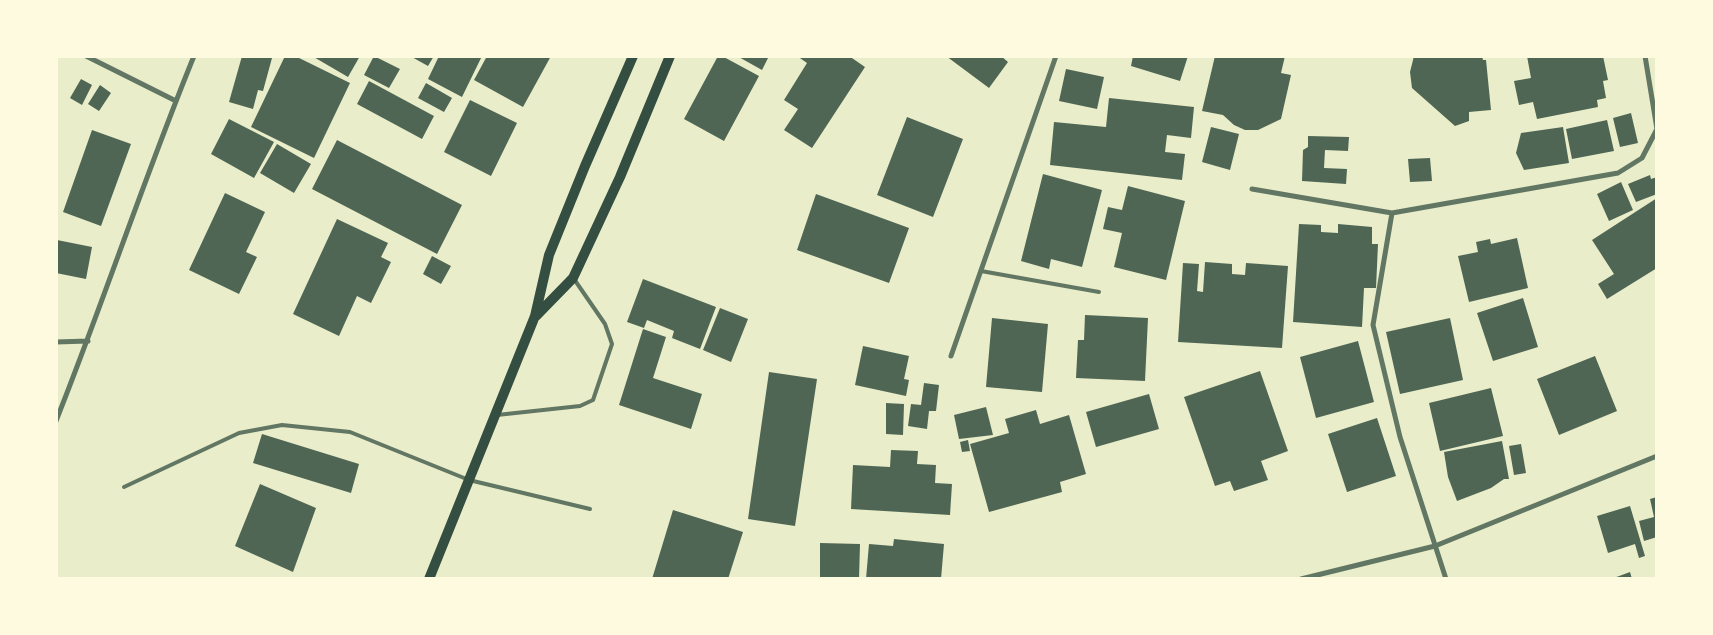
<!DOCTYPE html>
<html>
<head>
<meta charset="utf-8">
<style>
	body { margin:0 }
	#map { position:relative; width:1713px; height:635px; overflow:hidden; background:#e9edc9; font-family:Montserrat,sans-serif }
	canvas { display:block }
	.frame { position:absolute; inset:0; border:58px solid #fefae0; pointer-events:none }
</style>
</head>
<body>
<div id="map">
<canvas width="1713" height="635"></canvas>
<div class="frame"></div>
</div>
<script>
const g = document.querySelector('canvas').getContext('2d');
g.lineJoin = 'round';
function fillPath(path, color) { g.fillStyle = color; g.fill(path, 'evenodd'); }
function trace(path, color, width, dash) { g.strokeStyle = color; g.lineWidth = width; g.lineCap = dash ? 'butt' : 'round'; g.setLineDash(dash || []); g.stroke(path); }
fillPath(new Path2D(`
	M 242,56 L 265,56 L 272,58 L 263,91 L 258,90 L 253,109 L 229,102 Z
	M 285,56 L 295,56 L 350,83 L 314,158 L 251,127 Z
	M 312,56 L 360,56 L 348,77 Z
	M 374,56 L 400,69 L 389,88 L 364,75 Z
	M 410,56 L 434,56 L 428,66 Z
	M 439,56 L 482,56 L 462,97 L 428,79 Z
	M 487,56 L 551,56 L 523,107 L 474,80 Z
	M 718,56 L 722,56 L 759,76 L 724,141 L 684,119 Z
	M 737,56 L 769,56 L 762,70 Z
	M 797,56 L 849,56 L 865,67 L 812,148 L 784,130 L 798,109 L 784,100 L 807,63 Z
	M 946,56 L 1001,56 L 1008,62 L 989,88 Z
	M 1133,56 L 1188,56 L 1180,81 L 1131,66 Z
	M 1215,56 L 1285,56 L 1281,73 L 1291,75 L 1281,119 L 1258,130 L 1245,130 L 1234,125 L 1223,115 L 1202,111 Z
	M 1414,56 L 1482,56 L 1483,60 L 1486,60 L 1491,110 L 1469,112 L 1469,121 L 1455,126 L 1412,88 L 1410,72 Z
	M 1527,56 L 1603,56 L 1608,80 L 1603,81 L 1606,98 L 1597,100 L 1598,107 L 1537,119 L 1533,102 L 1519,105 L 1514,81 L 1531,78 Z
	M 1066,69 L 1104,77 L 1097,109 L 1059,101 Z
	M 81,79 L 92,85 L 82,105 L 70,98 Z
	M 369,81 L 434,116 L 422,139 L 357,104 Z
	M 426,83 L 452,98 L 444,112 L 418,98 Z
	M 100,85 L 111,93 L 99,111 L 88,104 Z
	M 1109,98 L 1194,107 L 1191,138 L 1167,135 L 1165,152 L 1185,154 L 1182,180 L 1050,165 L 1054,122 L 1106,127 Z
	M 470,100 L 517,123 L 491,176 L 444,152 Z
	M 1631,113 L 1638,143 L 1620,147 L 1613,118 Z
	M 907,117 L 963,139 L 933,217 L 877,195 Z
	M 229,119 L 274,142 L 254,178 L 211,154 Z
	M 1607,120 L 1614,151 L 1572,159 L 1566,129 Z
	M 1211,127 L 1239,134 L 1230,170 L 1202,162 Z
	M 1563,127 L 1569,163 L 1524,170 L 1516,153 L 1521,133 Z
	M 92,130 L 131,144 L 101,226 L 63,212 Z
	M 1308,136 L 1349,137 L 1348,151 L 1325,150 L 1324,168 L 1347,169 L 1346,184 L 1302,181 L 1303,150 L 1308,147 Z
	M 337,140 L 462,205 L 437,254 L 312,189 Z
	M 277,144 L 311,164 L 294,193 L 260,173 Z
	M 1430,158 L 1432,181 L 1410,182 L 1408,159 Z
	M 1043,174 L 1102,190 L 1082,267 L 1051,259 L 1049,269 L 1021,261 Z
	M 1650,175 L 1651,179 L 1657,177 L 1657,194 L 1636,202 L 1628,184 Z
	M 1621,182 L 1633,210 L 1609,221 L 1597,194 Z
	M 1128,186 L 1185,201 L 1166,280 L 1114,267 L 1122,233 L 1103,229 L 1108,207 L 1122,210 Z
	M 225,193 L 265,212 L 246,252 L 257,257 L 239,294 L 189,270 Z
	M 816,194 L 909,228 L 889,283 L 797,250 Z
	M 1657,198 L 1657,268 L 1607,299 L 1598,284 L 1614,274 L 1592,240 Z
	M 337,219 L 388,243 L 381,257 L 391,262 L 371,303 L 357,296 L 339,336 L 293,314 Z
	M 1299,224 L 1321,225 L 1321,232 L 1338,233 L 1338,224 L 1372,227 L 1372,244 L 1378,244 L 1376,288 L 1364,288 L 1362,327 L 1293,322 Z
	M 1517,238 L 1528,288 L 1469,302 L 1458,256 L 1478,252 L 1476,242 L 1490,239 L 1491,244 Z
	M 57,240 L 92,247 L 86,279 L 56,273 Z
	M 432,256 L 451,266 L 441,284 L 423,274 Z
	M 1205,262 L 1232,264 L 1232,274 L 1245,275 L 1246,263 L 1288,266 L 1282,348 L 1178,342 L 1183,263 L 1199,264 L 1197,291 L 1203,292 Z
	M 643,279 L 716,307 L 700,349 L 672,338 L 674,331 L 647,320 L 644,328 L 627,322 Z
	M 1523,298 L 1538,347 L 1493,361 L 1477,313 Z
	M 720,308 L 748,319 L 731,362 L 703,350 Z
	M 1085,315 L 1148,318 L 1145,381 L 1076,378 L 1078,340 L 1084,340 Z
	M 992,318 L 1048,324 L 1042,392 L 986,387 Z
	M 1450,318 L 1463,380 L 1400,394 L 1386,332 Z
	M 643,329 L 666,337 L 653,378 L 702,394 L 691,429 L 619,405 Z
	M 1358,341 L 1374,402 L 1316,418 L 1300,357 Z
	M 863,346 L 909,356 L 904,379 L 909,380 L 906,396 L 855,385 Z
	M 1595,356 L 1617,411 L 1559,435 L 1537,379 Z
	M 1260,371 L 1288,451 L 1261,461 L 1268,480 L 1234,491 L 1230,481 L 1215,486 L 1184,397 Z
	M 769,372 L 817,379 L 795,526 L 748,519 Z
	M 924,383 L 939,385 L 936,411 L 929,411 L 927,429 L 908,426 L 911,404 L 921,405 Z
	M 1491,388 L 1503,436 L 1440,451 L 1429,403 Z
	M 1149,394 L 1159,429 L 1096,447 L 1086,412 Z
	M 886,403 L 904,404 L 903,435 L 886,434 Z
	M 986,407 L 993,435 L 959,439 L 954,415 Z
	M 1036,410 L 1040,424 L 1069,415 L 1086,474 L 1060,482 L 1062,492 L 989,512 L 970,444 L 1009,433 L 1005,419 Z
	M 1377,418 L 1396,476 L 1347,492 L 1328,434 Z
	M 262,434 L 359,464 L 351,493 L 253,463 Z
	M 968,440 L 970,451 L 962,452 L 960,442 Z
	M 1502,441 L 1509,479 L 1504,479 L 1491,488 L 1457,501 L 1448,477 L 1444,452 Z
	M 1521,444 L 1526,473 L 1514,475 L 1509,446 Z
	M 891,450 L 918,451 L 917,464 L 936,465 L 935,483 L 952,484 L 950,515 L 851,509 L 853,465 L 890,467 Z
	M 260,484 L 316,508 L 293,572 L 235,546 Z
	M 1657,497 L 1657,537 L 1644,541 L 1639,521 L 1654,517 L 1650,499 Z
	M 1630,506 L 1645,556 L 1639,558 L 1635,544 L 1608,553 L 1597,516 Z
	M 673,510 L 743,532 L 728,579 L 652,579 Z
	M 894,539 L 944,544 L 941,579 L 866,579 L 869,544 L 893,546 Z
	M 820,543 L 860,544 L 859,579 L 820,579 Z
	M 1630,572 L 1632,579 L 1611,579 Z`), '#4f6655');
trace(new Path2D(`
	M 981,271 L 1099,292
	M 497,415 L 580,406 L 593,400 L 612,344 L 605,324 L 574,279
	M 124,487 L 239,433 L 282,425 L 350,432 L 469,480 L 590,509`), '#617663', 4);
trace(new Path2D(`
	M 86,56 L 176,101
	M 1252,189 L 1392,213 L 1618,173 L 1642,158 L 1657,129 L 1645,56
	M 1392,213 L 1373,325 L 1400,437 L 1446,579
	M 56,342 L 88,341
	M 951,356 L 1056,56
	M 56,421 C 104,300 145,176 194,56
	M 1301,579 L 1435,546 L 1657,456`), '#617663', 5);
trace(new Path2D(`
	M 536,316 L 573,278 L 620,177 L 670,56
	M 429,579 L 535,316 L 549,255 L 585,166 L 633,56`), '#344e41', 10);
</script>
</body>
</html>
